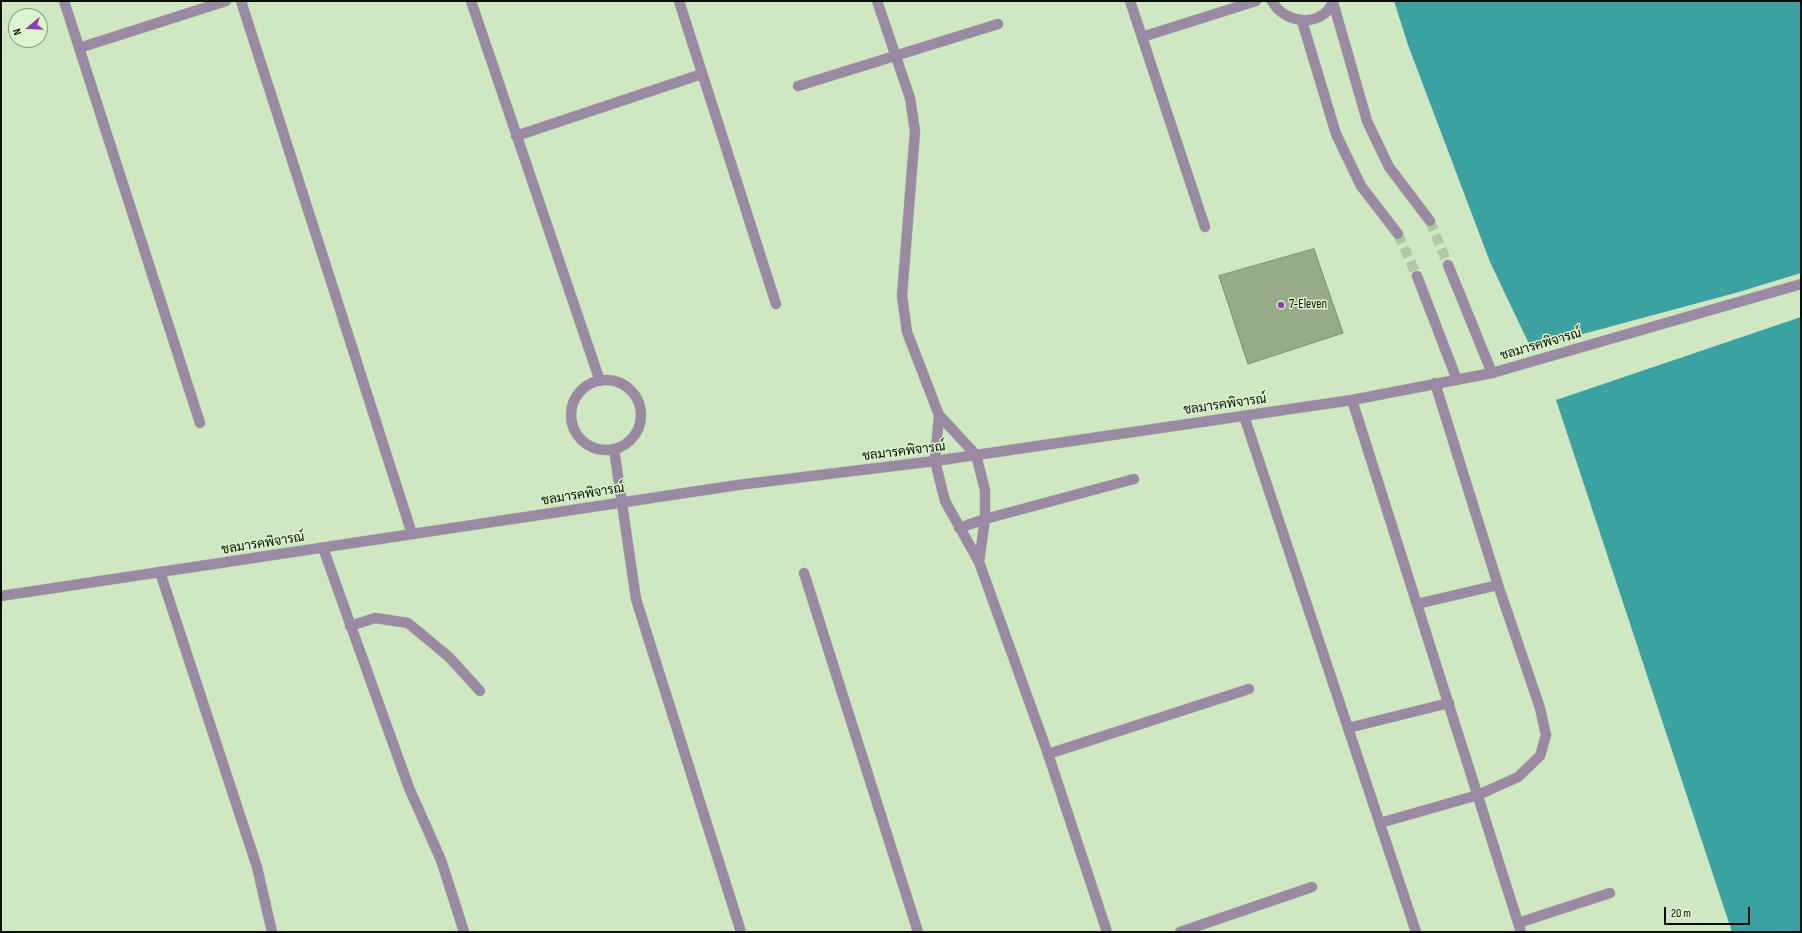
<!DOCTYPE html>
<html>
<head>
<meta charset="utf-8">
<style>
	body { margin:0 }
	#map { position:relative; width:1802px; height:933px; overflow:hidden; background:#d0e8c2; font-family:"Sofia Sans Condensed",sans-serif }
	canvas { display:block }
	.frame { position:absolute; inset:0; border:2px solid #070e03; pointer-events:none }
	.north { position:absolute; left:8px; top:8px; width:40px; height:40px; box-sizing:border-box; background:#ddf5cf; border:1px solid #87997d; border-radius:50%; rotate:251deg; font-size:11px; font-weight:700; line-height:16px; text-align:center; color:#070e03 }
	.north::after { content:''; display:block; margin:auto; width:14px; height:18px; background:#8f41b1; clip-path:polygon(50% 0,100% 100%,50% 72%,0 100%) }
	.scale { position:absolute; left:1664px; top:907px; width:86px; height:18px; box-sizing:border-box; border:2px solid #070e03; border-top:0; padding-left:5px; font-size:12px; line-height:14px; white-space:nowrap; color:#070e03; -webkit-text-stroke:3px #ddf5cf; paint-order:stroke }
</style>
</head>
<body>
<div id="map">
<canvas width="1802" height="933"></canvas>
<div class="frame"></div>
<div class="north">N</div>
<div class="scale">20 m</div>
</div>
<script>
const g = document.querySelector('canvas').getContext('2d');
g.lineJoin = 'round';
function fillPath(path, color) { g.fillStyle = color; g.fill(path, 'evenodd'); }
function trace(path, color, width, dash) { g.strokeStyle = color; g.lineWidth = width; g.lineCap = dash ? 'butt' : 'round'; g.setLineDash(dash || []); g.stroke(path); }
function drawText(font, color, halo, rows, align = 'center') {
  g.font = font + ' "Sofia Sans Condensed",Sarabun,sans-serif'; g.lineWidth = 3; g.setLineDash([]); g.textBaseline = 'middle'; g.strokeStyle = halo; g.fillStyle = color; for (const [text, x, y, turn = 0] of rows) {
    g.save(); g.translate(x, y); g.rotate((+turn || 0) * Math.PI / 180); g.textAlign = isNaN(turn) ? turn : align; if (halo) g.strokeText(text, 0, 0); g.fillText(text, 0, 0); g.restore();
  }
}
fillPath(new Path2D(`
	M 1394,1 L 1801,1 L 1801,273 L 1739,292 L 1531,348 L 1490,262 L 1408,45 Z
	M 1801,317 L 1801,932 L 1732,932 L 1556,400 Z`), '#3ca2a1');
const building = new Path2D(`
	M 1314,249 L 1343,333 L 1248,364 L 1219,276 Z`);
fillPath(building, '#96ac89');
trace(building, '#798e6c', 1);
trace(new Path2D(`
	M 1430,221 L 1448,265
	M 1398,234 L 1417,276`), '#b2c7a5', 10, [10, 5]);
const service = new Path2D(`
	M 1352,400 L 1521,932
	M 1244,416 L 1416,932
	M 1417,604 L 1498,585
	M 1348,728 L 1449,703
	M 1380,823 L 1478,795 L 1518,777 L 1540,756 L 1546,735 L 1540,708 L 1498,585 L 1435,383
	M 1518,923 L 1610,893`);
const minor = new Path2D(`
	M 64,1 L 200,423
	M 241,1 L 412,534
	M 471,1 L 600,381
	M 679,1 L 776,304
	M 877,1 L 910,98 L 915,131 L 902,296 L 907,332 L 939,415 L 976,455 L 985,490 L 985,519 L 979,562
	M 1130,1 L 1205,227
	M 1272,1 C 1284,24 1323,29 1333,1
	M 1333,2 L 1367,121 L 1389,167 L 1430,221
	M 1302,21 L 1336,134 L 1361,186 L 1398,234
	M 1142,37 L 1256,1
	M 79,48 L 226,1
	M 798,86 L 998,24
	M 516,136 L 702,74
	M 1448,265 L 1492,373
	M 1417,276 L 1457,380
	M571 415a35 35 0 1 1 70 0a35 35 0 1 1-70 0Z
	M 939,415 L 935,461 L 945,501 L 979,562 L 1048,754 L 1107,932
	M 614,449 L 636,599 L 741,932
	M 959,528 L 985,519 L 1134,479
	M 323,548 L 409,788 L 441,860 L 464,932
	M 160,572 L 257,867 L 272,932
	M 804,573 L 918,932
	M 350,626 L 375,618 L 408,623 L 449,657 L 480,691
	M 1048,754 L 1249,689
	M 1180,932 L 1312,887`);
const tertiary = new Path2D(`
	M 1,596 L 738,485 L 935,461 L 1352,400 L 1492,373 L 1801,284`);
trace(service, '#b0c5a3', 11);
trace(minor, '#b0c5a3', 11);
trace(tertiary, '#b0c5a3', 11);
trace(service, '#9a89a3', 10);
trace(minor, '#9a89a3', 10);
trace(tertiary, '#9a89a3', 10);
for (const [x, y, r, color] of [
	[1281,305,4,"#8f41b1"]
]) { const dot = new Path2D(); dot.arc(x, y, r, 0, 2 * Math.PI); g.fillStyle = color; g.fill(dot); trace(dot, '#ddf5cf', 1.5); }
drawText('13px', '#070e03', '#ddf5cf', [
	["7-Eleven",1289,305]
], 'left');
drawText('13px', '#070e03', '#ddf5cf', [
	["ชลมารคพิจารณ์",1541,345,-16],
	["ชลมารคพิจารณ์",1225,405,-8],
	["ชลมารคพิจารณ์",904,452,-7],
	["ชลมารคพิจารณ์",583,495,-9],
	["ชลมารคพิจารณ์",263,544,-9]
]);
</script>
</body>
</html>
